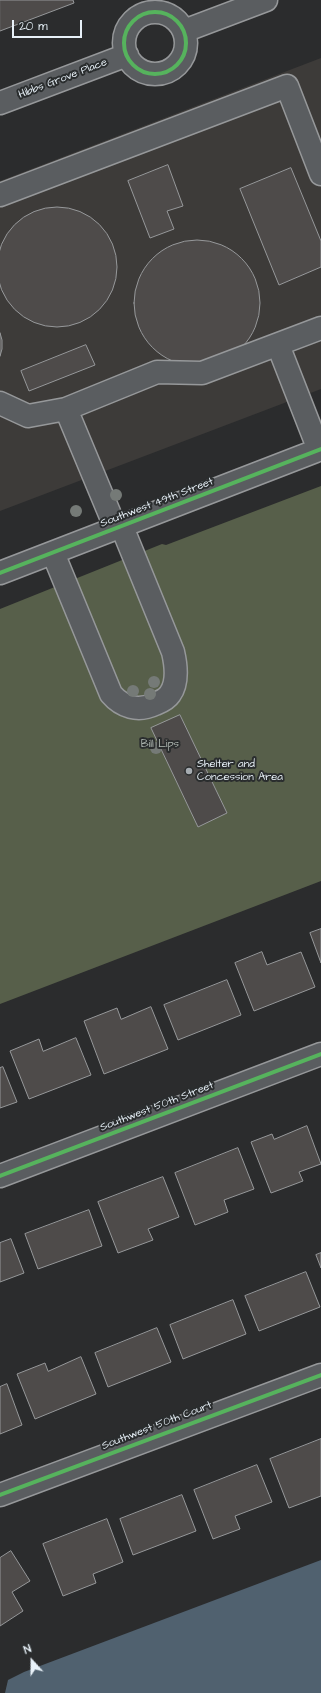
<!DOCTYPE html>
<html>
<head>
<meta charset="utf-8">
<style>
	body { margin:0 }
	#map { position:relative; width:321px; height:1693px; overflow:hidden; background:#2b2c2d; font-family:"Architects Daughter",sans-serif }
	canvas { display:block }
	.north { position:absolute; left:12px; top:1641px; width:40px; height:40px; -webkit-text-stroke:3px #2a2d2e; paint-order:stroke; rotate:339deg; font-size:11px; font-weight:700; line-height:16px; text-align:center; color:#e8f1f8 }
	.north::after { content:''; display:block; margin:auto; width:14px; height:18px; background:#e8f1f8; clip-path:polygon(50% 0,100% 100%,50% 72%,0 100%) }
	.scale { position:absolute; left:12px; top:20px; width:70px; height:18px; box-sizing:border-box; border:2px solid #e8f1f8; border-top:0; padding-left:5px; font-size:12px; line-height:14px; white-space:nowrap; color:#e8f1f8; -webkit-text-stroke:3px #2a2d2e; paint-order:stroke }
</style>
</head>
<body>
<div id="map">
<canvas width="321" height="1693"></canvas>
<div class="north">N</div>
<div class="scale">20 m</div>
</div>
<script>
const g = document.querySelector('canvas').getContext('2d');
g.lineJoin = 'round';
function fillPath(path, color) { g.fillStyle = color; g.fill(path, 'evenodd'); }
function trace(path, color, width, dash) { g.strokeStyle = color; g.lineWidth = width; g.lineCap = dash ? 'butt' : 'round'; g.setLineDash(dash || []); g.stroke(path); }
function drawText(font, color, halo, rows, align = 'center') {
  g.font = font + ' "Architects Daughter",sans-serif'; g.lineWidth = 4; g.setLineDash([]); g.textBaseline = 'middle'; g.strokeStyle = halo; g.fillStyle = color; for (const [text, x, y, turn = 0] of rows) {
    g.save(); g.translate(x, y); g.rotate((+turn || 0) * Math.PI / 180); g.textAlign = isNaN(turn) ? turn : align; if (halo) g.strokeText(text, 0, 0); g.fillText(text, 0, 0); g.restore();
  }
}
fillPath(new Path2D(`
	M 321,58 L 321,389 L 0,511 L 0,181 Z`), '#3d3b39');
fillPath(new Path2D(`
	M 321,486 L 321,881 L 0,1004 L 0,609 L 162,544 L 166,545 Z`), '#575f4a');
fillPath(new Path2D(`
	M 321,1560 L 321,1693 L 5,1693 L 8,1680 L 24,1672 Z`), '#50616f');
const building = new Path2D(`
	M 0,0 L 73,0 L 74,3 L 0,31 Z
	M 168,165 L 183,206 L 167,211 L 174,229 L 150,238 L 128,181 Z
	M 291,168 L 321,241 L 321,267 L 279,285 L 240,189 Z
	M-3 267a60 60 0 1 1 120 0a60 60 0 1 1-120 0Z
	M134 303a63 63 0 1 1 126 0a63 63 0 1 1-126 0Z
	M 0,333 L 2,340 L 2,349 L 0,356 Z
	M 86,345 L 95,365 L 29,391 L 21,371 Z
	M 180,715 L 227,813 L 198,827 L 151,728 Z
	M 321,929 L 321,963 L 310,933 Z
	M 262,952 L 267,965 L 301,952 L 315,987 L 254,1011 L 235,963 Z
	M 227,980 L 241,1015 L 178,1040 L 164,1005 Z
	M 151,1007 L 168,1049 L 104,1074 L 84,1021 L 117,1008 L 121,1019 Z
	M 76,1038 L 91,1075 L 29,1099 L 10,1051 L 39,1039 L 43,1051 Z
	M 3,1067 L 17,1102 L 0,1108 L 0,1068 Z
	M 307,1126 L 321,1164 L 299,1172 L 303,1181 L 271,1193 L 251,1142 L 272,1134 L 274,1139 Z
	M 238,1148 L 254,1189 L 224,1200 L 228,1212 L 195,1225 L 175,1173 Z
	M 163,1177 L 179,1217 L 148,1229 L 153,1240 L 118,1253 L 98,1202 Z
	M 89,1210 L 102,1246 L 38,1269 L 25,1234 Z
	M 11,1239 L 24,1273 L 0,1282 L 0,1243 Z
	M 321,1253 L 321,1268 L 316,1255 Z
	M 306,1272 L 320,1307 L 259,1331 L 245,1296 Z
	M 233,1300 L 246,1334 L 183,1359 L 170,1325 Z
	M 157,1328 L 171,1362 L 108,1387 L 95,1353 Z
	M 81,1357 L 96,1394 L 35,1419 L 17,1374 L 45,1363 L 48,1371 Z
	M 7,1384 L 22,1425 L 0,1434 L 0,1387 Z
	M 321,1439 L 321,1496 L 289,1508 L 270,1459 Z
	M 257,1465 L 272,1502 L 235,1516 L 240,1529 L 213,1539 L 194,1490 Z
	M 182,1495 L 196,1531 L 133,1555 L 120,1519 Z
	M 107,1519 L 123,1562 L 93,1574 L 96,1583 L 63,1596 L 43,1544 Z
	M 11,1551 L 30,1581 L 12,1592 L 23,1611 L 0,1626 L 0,1558 Z`);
fillPath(building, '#4e4b4a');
trace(building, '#96989a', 1);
const minor = new Path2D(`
	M124 43a31 31 0 1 1 62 0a31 31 0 1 1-62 0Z
	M 184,31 L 266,0
	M 0,103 L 127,55
	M 0,195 L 287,86 L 321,174
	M 278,345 L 319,450
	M 0,403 L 28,416 L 66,409
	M 116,529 L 66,409 L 157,372 L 202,373 L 321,328
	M 53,553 L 111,694 C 122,707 138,712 155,704 C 160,702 166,700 170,694 C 178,683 176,665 173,652 L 122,527
	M 0,573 L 321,449
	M 0,1176 L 321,1054
	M 0,1495 L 321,1375`);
trace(minor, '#96989a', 25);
trace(minor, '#5a5d60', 22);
trace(new Path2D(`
	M124 43a31 31 0 1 1 62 0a31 31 0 1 1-62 0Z
	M 0,573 L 321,449
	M 0,1176 L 321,1054
	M 0,1495 L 321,1375`), '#56b35d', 4);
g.fillStyle = '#757a77';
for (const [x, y] of [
	[116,495],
	[76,511],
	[154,682],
	[133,691],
	[150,694],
	[156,748]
]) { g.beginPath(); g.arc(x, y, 6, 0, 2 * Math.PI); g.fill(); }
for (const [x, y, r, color] of [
	[189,771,4,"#a6acb1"]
]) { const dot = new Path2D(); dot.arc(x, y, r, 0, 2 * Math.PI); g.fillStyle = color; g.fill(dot); trace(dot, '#2a2d2e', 1.5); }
drawText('11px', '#e8f1f8', '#2a2d2e', [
	["Hibbs Grove Place",63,79,-21],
	["Southwest 49th Street",157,503,-21],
	["Southwest 50th Street",157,1107,-21],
	["Southwest 50th Court",157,1426,-21]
]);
drawText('11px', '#b1bab4', '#2a2d2e', [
	["Bill Lips",160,745]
]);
drawText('11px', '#e8f1f8', '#2a2d2e', [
	["Shelter and",197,765],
	["Concession Area",197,778]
], 'left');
</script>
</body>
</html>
